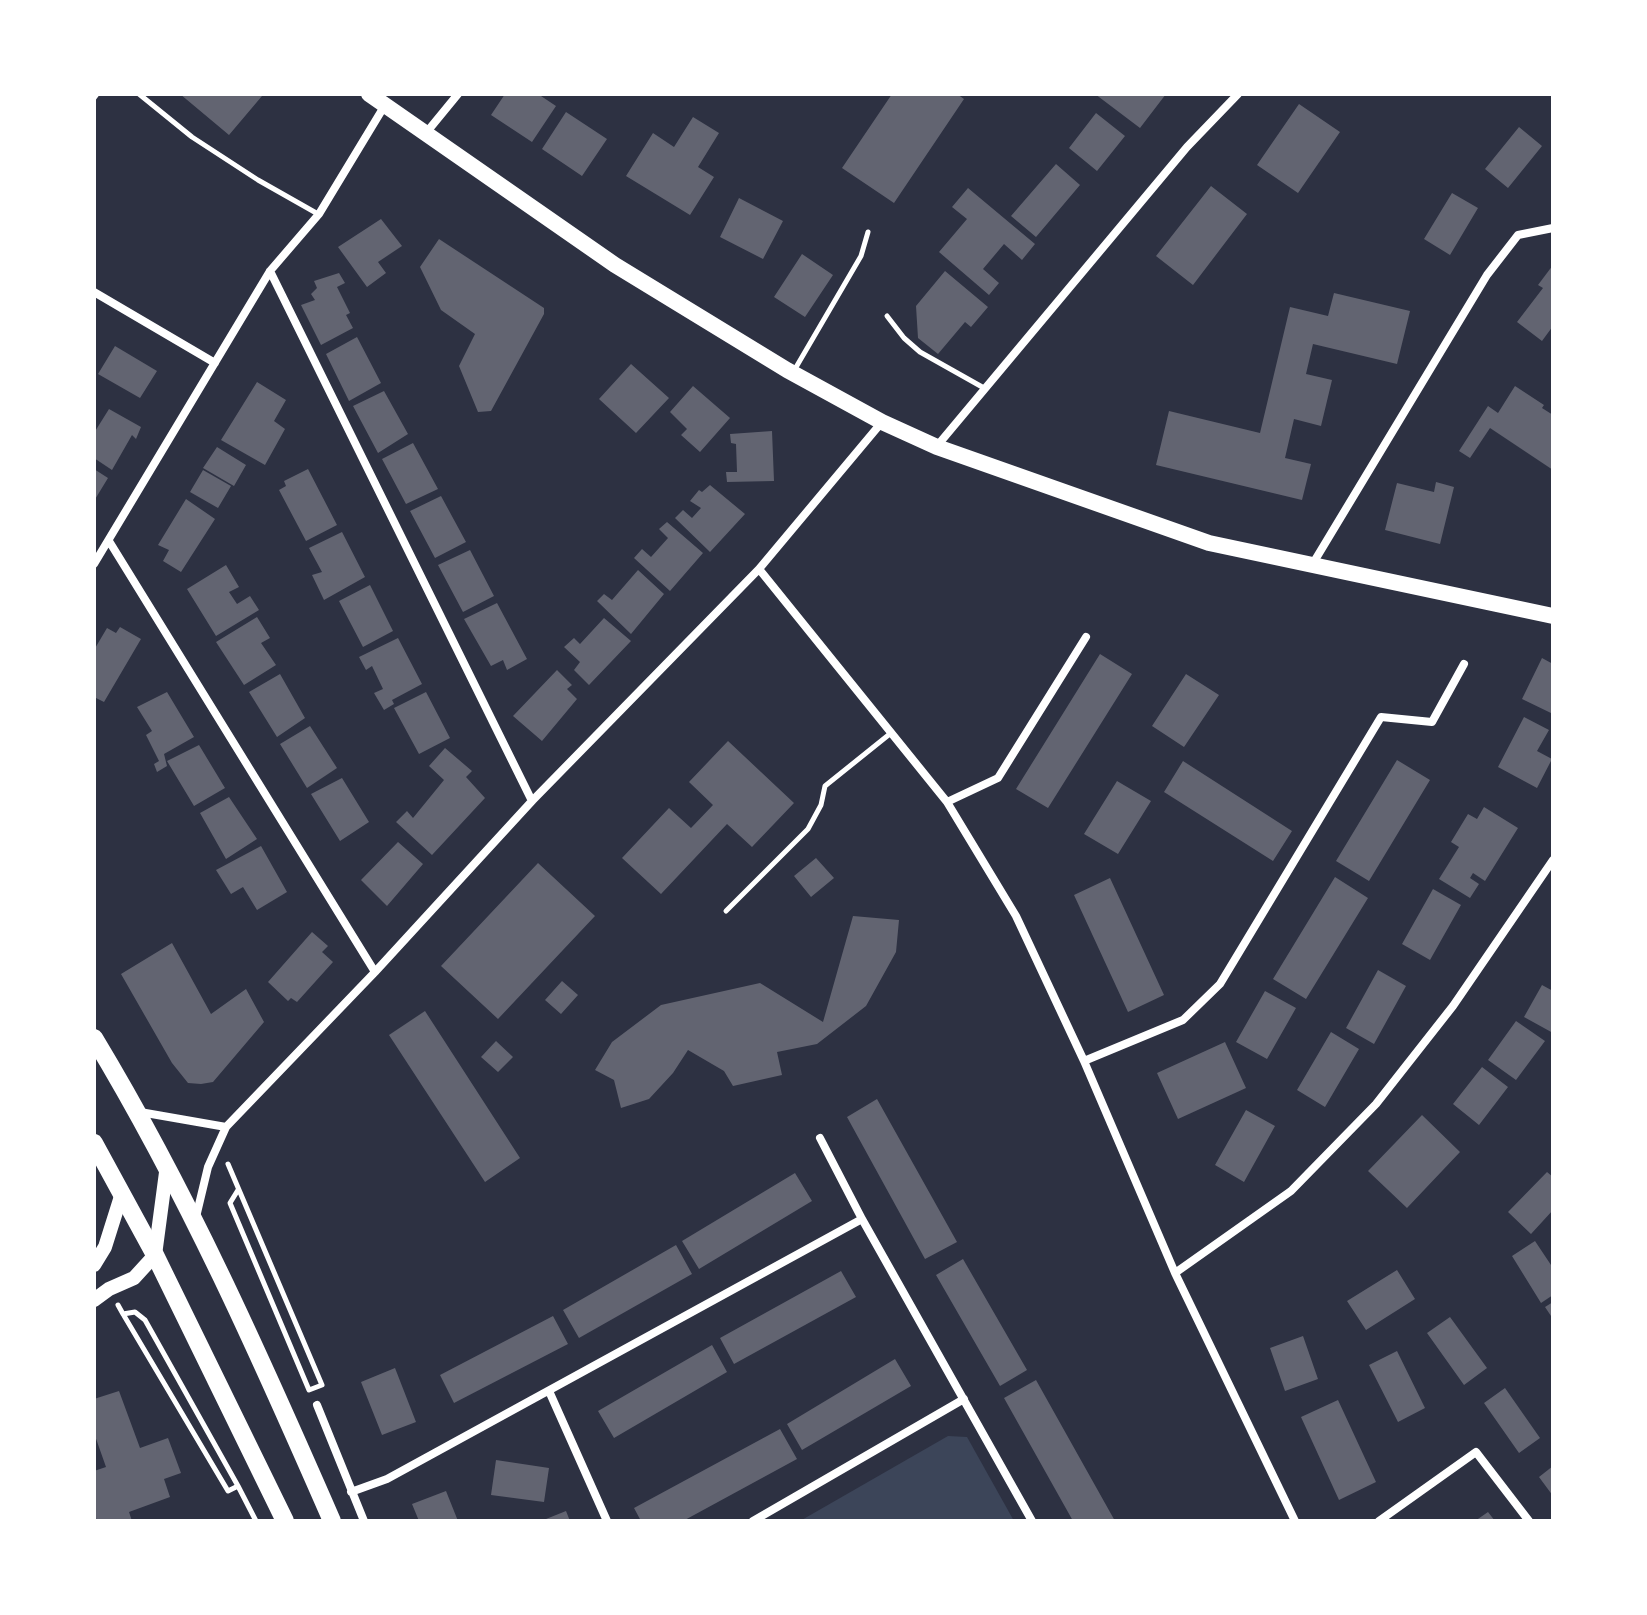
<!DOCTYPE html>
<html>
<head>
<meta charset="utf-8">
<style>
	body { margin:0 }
	#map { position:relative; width:1647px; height:1615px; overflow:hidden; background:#2d3142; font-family:Georgia,serif }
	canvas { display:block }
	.frame { position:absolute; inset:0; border:96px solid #fff; pointer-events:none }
</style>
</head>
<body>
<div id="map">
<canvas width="1647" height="1615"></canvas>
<div class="frame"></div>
</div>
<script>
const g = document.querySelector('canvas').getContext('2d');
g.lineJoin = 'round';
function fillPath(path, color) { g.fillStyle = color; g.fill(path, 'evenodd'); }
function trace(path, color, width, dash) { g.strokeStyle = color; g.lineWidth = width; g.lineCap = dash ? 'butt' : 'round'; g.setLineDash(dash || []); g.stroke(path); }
fillPath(new Path2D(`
	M 948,1436 L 967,1437 L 1014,1521 L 800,1521 Z`), '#3c4559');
fillPath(new Path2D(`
	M 180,94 L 259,94 L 262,96 L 229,135 Z
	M 505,94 L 538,94 L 556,106 L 532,142 L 491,115 Z
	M 892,94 L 957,94 L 964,99 L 894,203 L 842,168 Z
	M 1095,94 L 1166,94 L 1140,128 Z
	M 1299,104 L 1340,132 L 1298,193 L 1257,165 Z
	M 566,112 L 607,139 L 582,176 L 542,149 Z
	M 1096,113 L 1125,136 L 1097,171 L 1069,148 Z
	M 693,117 L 719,133 L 698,167 L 714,177 L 690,215 L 626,176 L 653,133 L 674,147 Z
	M 1519,127 L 1542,146 L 1508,188 L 1485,169 Z
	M 1056,164 L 1080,185 L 1036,237 L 1011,216 Z
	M 1211,186 L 1247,214 L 1193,285 L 1156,256 Z
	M 968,188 L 1035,244 L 1022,260 L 1004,244 L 983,269 L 999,283 L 989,295 L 939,252 L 967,219 L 952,207 Z
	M 1452,193 L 1478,208 L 1450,255 L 1424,239 Z
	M 739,198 L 783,221 L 763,259 L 720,237 Z
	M 381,219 L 402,246 L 378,262 L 386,273 L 367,287 L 338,247 Z
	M 439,239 L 544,308 L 544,314 L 491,411 L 478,412 L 459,366 L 475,334 L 441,310 L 420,267 Z
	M 802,254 L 833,275 L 805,317 L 774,297 Z
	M 1553,265 L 1553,326 L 1542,341 L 1517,322 L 1543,288 L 1538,285 Z
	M 945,271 L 988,307 L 971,327 L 965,322 L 938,354 L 918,338 L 916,306 Z
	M 339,273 L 345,283 L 337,287 L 350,313 L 346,315 L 353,328 L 321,345 L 301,305 L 315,300 L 311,294 L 317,288 L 314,281 Z
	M 1334,293 L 1410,311 L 1397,364 L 1313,344 L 1306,374 L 1332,380 L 1321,426 L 1294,419 L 1285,458 L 1311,464 L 1302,500 L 1156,465 L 1169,411 L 1260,433 L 1290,307 L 1328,316 Z
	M 357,337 L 381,383 L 349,401 L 326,354 Z
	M 115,346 L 157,371 L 140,398 L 98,374 Z
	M 631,364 L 669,398 L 636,433 L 599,399 Z
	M 257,382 L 286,400 L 274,421 L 285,429 L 265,465 L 221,440 Z
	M 693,386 L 730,418 L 700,452 L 681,435 L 687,429 L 670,412 Z
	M 1515,386 L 1544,405 L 1542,408 L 1553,415 L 1553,470 L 1490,428 L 1470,458 L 1459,451 L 1488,406 L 1498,413 Z
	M 384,391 L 408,434 L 378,453 L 353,406 Z
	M 109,409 L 141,427 L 136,439 L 132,435 L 112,470 L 94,458 L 94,433 Z
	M 772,431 L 774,481 L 727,482 L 726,472 L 737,472 L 736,444 L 731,443 L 730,434 Z
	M 413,443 L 438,489 L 406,504 L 382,459 Z
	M 217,447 L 246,465 L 234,486 L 203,468 Z
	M 94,469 L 108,478 L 94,501 Z
	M 308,469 L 337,525 L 306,541 L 279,490 L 286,486 L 284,481 Z
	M 203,470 L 231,486 L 218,508 L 190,492 Z
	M 1436,482 L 1454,487 L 1440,544 L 1385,530 L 1397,483 L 1434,492 Z
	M 710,485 L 745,514 L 710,552 L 675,518 L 683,510 L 692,518 L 701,508 L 690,501 L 699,490 L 702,492 Z
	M 441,496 L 466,542 L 435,558 L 410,511 Z
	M 186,499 L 215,519 L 181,572 L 163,561 L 169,550 L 158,545 Z
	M 667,522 L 703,553 L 670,591 L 634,558 L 642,549 L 651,557 L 668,538 L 659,529 Z
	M 342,532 L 365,577 L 324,600 L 312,575 L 322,572 L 309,548 Z
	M 470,550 L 494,596 L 463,612 L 438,565 Z
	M 226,565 L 239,587 L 229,592 L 237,604 L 250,596 L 259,610 L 216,636 L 187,589 Z
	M 638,570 L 664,594 L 631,634 L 597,601 L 604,594 L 612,600 Z
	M 370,585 L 393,631 L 363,647 L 339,601 Z
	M 497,603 L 527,659 L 507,670 L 503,660 L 491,666 L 464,619 Z
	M 257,617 L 270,638 L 261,643 L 276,665 L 244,685 L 216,642 Z
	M 604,618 L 631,641 L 589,685 L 574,670 L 580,662 L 564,647 L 574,638 L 580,644 Z
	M 120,627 L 141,639 L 104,702 L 94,697 L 94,650 L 107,628 L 116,633 Z
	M 398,638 L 422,684 L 392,700 L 394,704 L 384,710 L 374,693 L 383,689 L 372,666 L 366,670 L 359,657 Z
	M 1100,654 L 1132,674 L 1048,808 L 1016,789 Z
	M 1542,658 L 1553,664 L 1553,714 L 1522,699 Z
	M 557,670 L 572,685 L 567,689 L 577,699 L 542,741 L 513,716 Z
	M 280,674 L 305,718 L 277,737 L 249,692 Z
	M 1186,674 L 1219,695 L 1184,747 L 1152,726 Z
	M 167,692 L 194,737 L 164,754 L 167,766 L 157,772 L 154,764 L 159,761 L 146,735 L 152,731 L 137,707 Z
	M 426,692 L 450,738 L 419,754 L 394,708 Z
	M 1524,717 L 1549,730 L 1537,751 L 1552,759 L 1537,788 L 1498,767 Z
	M 310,726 L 337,768 L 307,788 L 280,744 Z
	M 728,741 L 794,803 L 752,847 L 727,824 L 661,894 L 622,858 L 669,808 L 691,828 L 713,805 L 689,782 Z
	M 199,745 L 225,788 L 194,806 L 167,761 Z
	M 445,748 L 472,771 L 466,777 L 485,798 L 432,855 L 396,822 L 407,811 L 413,818 L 444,780 L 429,766 Z
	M 1397,760 L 1430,780 L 1369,881 L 1336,861 Z
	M 1183,761 L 1292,831 L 1273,861 L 1164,792 Z
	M 342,778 L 369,822 L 340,841 L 311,794 Z
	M 1117,781 L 1151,801 L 1118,854 L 1084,834 Z
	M 229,797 L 257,839 L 226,859 L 200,813 Z
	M 1484,807 L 1518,828 L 1485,881 L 1473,873 L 1470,878 L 1479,884 L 1470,898 L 1439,879 L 1459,847 L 1451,842 L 1468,814 L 1477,819 Z
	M 398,842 L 423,864 L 387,906 L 361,880 Z
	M 261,846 L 287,892 L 257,910 L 243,887 L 231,894 L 216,870 Z
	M 816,858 L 834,878 L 811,897 L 794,876 Z
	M 538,863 L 595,916 L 498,1019 L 441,966 Z
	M 1335,877 L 1368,898 L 1306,999 L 1273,979 Z
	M 1110,878 L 1164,995 L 1128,1012 L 1074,895 Z
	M 1433,889 L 1461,905 L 1430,960 L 1402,944 Z
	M 853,916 L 899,920 L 896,952 L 866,1006 L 817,1044 L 777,1052 L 782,1075 L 733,1086 L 724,1071 L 688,1050 L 673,1073 L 649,1099 L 621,1108 L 614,1080 L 595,1070 L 612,1042 L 661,1005 L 760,983 L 823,1022 Z
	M 312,932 L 328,946 L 322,952 L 333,962 L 297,1002 L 291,998 L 288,1001 L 268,982 Z
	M 172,943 L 211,1014 L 246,989 L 264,1022 L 213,1082 L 201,1084 L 188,1083 L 172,1063 L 121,974 Z
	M 1378,970 L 1406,986 L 1374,1044 L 1346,1028 Z
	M 562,981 L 578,995 L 561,1014 L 545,1000 Z
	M 1542,985 L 1553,991 L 1553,1033 L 1524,1017 Z
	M 1265,991 L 1296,1008 L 1267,1059 L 1236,1042 Z
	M 425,1011 L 520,1158 L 485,1182 L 389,1035 Z
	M 1516,1021 L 1545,1041 L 1516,1080 L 1488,1060 Z
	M 1331,1032 L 1359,1049 L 1325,1107 L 1297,1090 Z
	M 496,1041 L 513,1057 L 498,1072 L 481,1057 Z
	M 1225,1042 L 1246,1088 L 1178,1119 L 1157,1073 Z
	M 1482,1067 L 1508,1087 L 1479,1125 L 1453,1104 Z
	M 877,1099 L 957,1242 L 925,1259 L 847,1117 Z
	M 1246,1110 L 1275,1126 L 1244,1182 L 1215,1165 Z
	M 1422,1115 L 1460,1152 L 1407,1208 L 1368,1171 Z
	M 1547,1172 L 1553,1177 L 1553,1210 L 1531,1234 L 1508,1212 Z
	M 795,1173 L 812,1201 L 699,1269 L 682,1241 Z
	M 1535,1241 L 1553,1268 L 1553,1295 L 1541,1303 L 1512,1256 Z
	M 676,1245 L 692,1274 L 579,1338 L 563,1310 Z
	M 963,1259 L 1027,1370 L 1000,1386 L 936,1275 Z
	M 1397,1270 L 1415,1299 L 1366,1330 L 1347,1301 Z
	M 841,1271 L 856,1297 L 734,1364 L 720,1338 Z
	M 1553,1302 L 1553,1319 L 1545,1307 Z
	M 553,1316 L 568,1344 L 454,1403 L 440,1375 Z
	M 1450,1317 L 1487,1368 L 1464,1385 L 1427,1333 Z
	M 1303,1336 L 1318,1379 L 1285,1391 L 1270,1348 Z
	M 712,1345 L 727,1372 L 614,1438 L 598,1411 Z
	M 1397,1351 L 1425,1408 L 1398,1422 L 1369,1365 Z
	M 895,1359 L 911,1386 L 802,1450 L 787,1424 Z
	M 395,1368 L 416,1422 L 382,1435 L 361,1382 Z
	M 1036,1380 L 1115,1521 L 1073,1521 L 1004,1398 Z
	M 1505,1388 L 1540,1438 L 1519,1453 L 1484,1403 Z
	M 119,1391 L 140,1448 L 168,1438 L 181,1473 L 164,1479 L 170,1497 L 129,1512 L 132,1521 L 97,1521 L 94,1513 L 94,1471 L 106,1467 L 94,1433 L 94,1399 Z
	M 1338,1400 L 1376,1482 L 1339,1500 L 1301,1417 Z
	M 780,1429 L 797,1459 L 683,1521 L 641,1521 L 634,1508 Z
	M 496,1460 L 549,1468 L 544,1502 L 491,1495 Z
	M 1553,1466 L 1553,1496 L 1539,1477 Z
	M 446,1491 L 458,1521 L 419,1521 L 412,1504 Z
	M 566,1511 L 570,1521 L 541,1521 Z
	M 1488,1512 L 1495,1521 L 1475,1521 Z`), '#626471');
trace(new Path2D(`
	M 228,1164 L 322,1385 L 309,1390 L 230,1203 L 238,1190
	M 118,1305 L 123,1314 L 228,1491 L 238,1486 L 145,1320 L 135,1312 L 123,1314
	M 238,1486 L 256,1521`), '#fff', 5);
trace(new Path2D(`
	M 139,94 L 192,137 L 258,180 L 318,214
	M 94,98 L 97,94
	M 887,316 L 904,338 L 920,352 L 984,388
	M 795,369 L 861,256 L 868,232
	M 726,911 L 808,829 L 821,805 L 825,786 L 891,733`), '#fff', 5);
trace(new Path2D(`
	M 426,133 L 458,94
	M 270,271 L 532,801
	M 94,292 L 215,363
	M 937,446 L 1187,147 L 1238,94
	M 109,541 L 375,972
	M 94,564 L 270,271 L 319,214 L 385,105
	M 1312,565 L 1487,275 L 1518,235 L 1553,228
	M 759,569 L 947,802 L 1016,916 L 1084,1061 L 1175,1273 L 1295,1521
	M 947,802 L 998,778 L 1086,637
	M 1084,1061 L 1183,1020 L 1220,984 L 1381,717 L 1432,722 L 1464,664
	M 140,1112 L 226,1127
	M 820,1138 L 862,1219 L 1032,1521
	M 196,1217 L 208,1167 L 226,1127 L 375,972 L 532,801 L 759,569 L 882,422
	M 1175,1273 L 1291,1191 L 1376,1104 L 1453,1006 L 1553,860
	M 549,1391 L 607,1521
	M 317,1405 L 364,1521
	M 351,1492 L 387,1479 L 862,1219
	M 753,1521 L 964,1399
	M 1379,1521 L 1476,1452 L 1529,1521`), '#fff', 8);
trace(new Path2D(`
	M 94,1265 L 105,1247 L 122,1193
	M 94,1300 L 109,1289 L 134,1278 L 155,1255 L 167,1165`), '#fff', 14);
trace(new Path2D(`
	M 369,94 L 615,265 L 787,370 L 882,422 L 937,447 L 1209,543 L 1553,616`), '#fff', 16);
trace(new Path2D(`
	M 94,1038 C 187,1192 260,1356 332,1521
	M 94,1143 L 155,1255 L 285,1521`), '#fff', 18);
</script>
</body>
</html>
